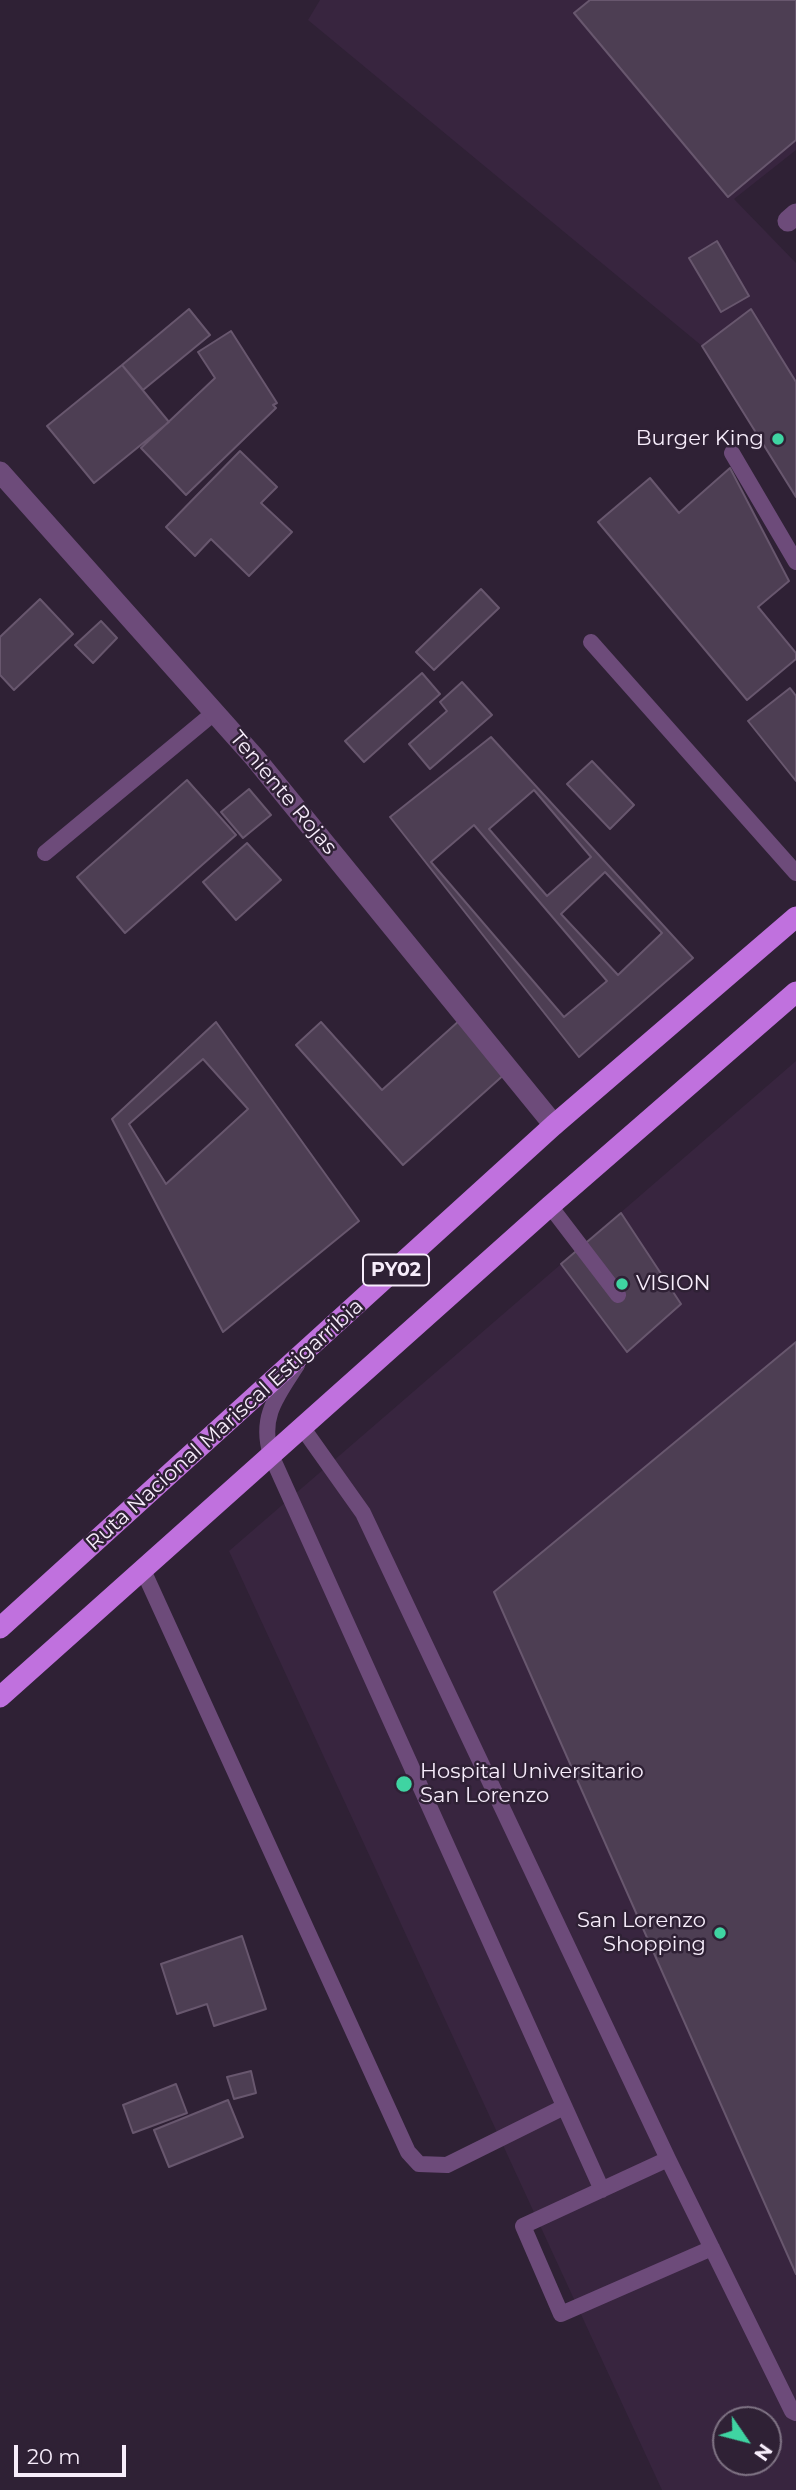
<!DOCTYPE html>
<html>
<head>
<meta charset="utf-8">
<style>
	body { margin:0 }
	#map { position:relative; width:796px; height:2490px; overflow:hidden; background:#2f2135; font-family:Montserrat,sans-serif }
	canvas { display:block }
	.north { position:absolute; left:712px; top:2406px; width:70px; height:70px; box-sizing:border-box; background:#2f2135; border:2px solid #7f7384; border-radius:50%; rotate:125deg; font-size:19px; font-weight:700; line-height:28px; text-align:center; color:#f7edfb }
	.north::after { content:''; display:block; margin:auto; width:24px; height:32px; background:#3fd4a2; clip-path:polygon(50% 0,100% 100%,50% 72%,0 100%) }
	.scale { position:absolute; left:14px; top:2445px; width:112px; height:32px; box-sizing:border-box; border:4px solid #f7edfb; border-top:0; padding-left:9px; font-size:21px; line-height:24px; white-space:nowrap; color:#f7edfb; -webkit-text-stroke:5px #2f2135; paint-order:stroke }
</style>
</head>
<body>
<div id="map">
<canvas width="796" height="2490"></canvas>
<div class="north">N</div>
<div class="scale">20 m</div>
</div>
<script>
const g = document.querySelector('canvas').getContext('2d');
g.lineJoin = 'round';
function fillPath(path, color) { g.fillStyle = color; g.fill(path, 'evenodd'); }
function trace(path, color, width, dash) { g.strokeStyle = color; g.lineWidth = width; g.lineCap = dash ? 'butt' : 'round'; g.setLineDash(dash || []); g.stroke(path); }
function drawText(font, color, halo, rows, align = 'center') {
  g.font = font + ' Montserrat,sans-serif'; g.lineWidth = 5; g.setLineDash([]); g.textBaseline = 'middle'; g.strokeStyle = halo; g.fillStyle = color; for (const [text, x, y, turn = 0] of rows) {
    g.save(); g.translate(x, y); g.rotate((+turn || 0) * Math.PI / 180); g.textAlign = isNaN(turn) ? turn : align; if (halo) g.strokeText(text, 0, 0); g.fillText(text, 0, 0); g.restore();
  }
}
fillPath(new Path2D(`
	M 320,0 L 796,0 L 796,150 L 734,199 L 796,263 L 796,461 L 702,346 L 308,20 Z
	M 796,1061 L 796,2490 L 662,2490 L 229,1551 ZM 726,2420 L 768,2420 L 768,2462 L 726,2462 Z`), '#38253f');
const building = new Path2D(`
	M 590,0 L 796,0 L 796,140 L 728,197 L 574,13 Z
	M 717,241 L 749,296 L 721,312 L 689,258 Z
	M 189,309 L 210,335 L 143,390 L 122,365 Z
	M 751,309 L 796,382 L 796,497 L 702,346 Z
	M 231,331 L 277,403 L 273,405 L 276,408 L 186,495 L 141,448 L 215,378 L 198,352 Z
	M 122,365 L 169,422 L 94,483 L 47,426 Z
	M 240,451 L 277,487 L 261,503 L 292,532 L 249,576 L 211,539 L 195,556 L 166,527 Z
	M 730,468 L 789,581 L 758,607 L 796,653 L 796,659 L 747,700 L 598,522 L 650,478 L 679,513 Z
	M 481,589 L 499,608 L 434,670 L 416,652 Z
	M 40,599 L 73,634 L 14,690 L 0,675 L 0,637 Z
	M 101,621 L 117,638 L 93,663 L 75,645 Z
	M 422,673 L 440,694 L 364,762 L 345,741 Z
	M 462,682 L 492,715 L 430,769 L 409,744 L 447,711 L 440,702 Z
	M 790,688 L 796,696 L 796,781 L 748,721 Z
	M 491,737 L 693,958 L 579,1057 L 390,817 Z
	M 592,761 L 634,805 L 610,829 L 567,784 Z
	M 187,780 L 236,835 L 125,933 L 77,877 Z
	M 249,789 L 271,815 L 243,838 L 221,812 Z
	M 534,790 L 591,857 L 547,896 L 489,829 Z
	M 474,825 L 607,981 L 564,1017 L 431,862 Z
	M 247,843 L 281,880 L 236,920 L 203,882 Z
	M 605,872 L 662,933 L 618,975 L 561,914 Z
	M 460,1020 L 507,1072 L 403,1165 L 296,1045 L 321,1022 L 382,1090 Z
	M 216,1022 L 359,1221 L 223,1332 L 112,1119 Z
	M 203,1059 L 248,1109 L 166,1184 L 129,1124 Z
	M 621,1213 L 681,1304 L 627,1352 L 561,1264 Z
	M 796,1342 L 796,2274 L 494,1592 Z
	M 242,1936 L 266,2009 L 214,2026 L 207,2004 L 177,2014 L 161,1964 Z
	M 251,2071 L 256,2093 L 234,2099 L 227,2077 Z
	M 176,2084 L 187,2113 L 133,2133 L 123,2105 Z
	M 228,2100 L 243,2137 L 169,2167 L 154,2130 Z`);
fillPath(building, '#4d3e53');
trace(building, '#68576e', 2);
trace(new Path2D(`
	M 732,453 L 796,562
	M 591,642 L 796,873
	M 45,853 L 215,712
	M 550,1206 L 618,1295
	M 297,1365 C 277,1396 259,1417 271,1455 L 602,2190
	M 302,1427 L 363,1513 L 668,2159 L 792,2411 L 796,2413
	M 143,1570 L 408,2152 L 419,2164 L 447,2165 L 564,2107
	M 668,2159 L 523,2226 L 561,2314 L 712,2248`), '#6d4b7a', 16);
trace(new Path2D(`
	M 788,221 L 796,214
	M 0,472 L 255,758 L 554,1125`), '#6d4b7a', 21);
trace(new Path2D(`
	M 0,1628 L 554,1125 L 796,917
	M 0,1697 L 550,1206 L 796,992`), '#c071de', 21);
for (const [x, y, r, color] of [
	[778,439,7,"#3fd4a2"],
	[622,1284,7,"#3fd4a2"],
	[404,1784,9,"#3fd4a2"],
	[720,1933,7,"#3fd4a2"]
]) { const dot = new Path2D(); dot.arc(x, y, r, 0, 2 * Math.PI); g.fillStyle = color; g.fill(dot); trace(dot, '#2f2135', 2.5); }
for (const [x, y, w] of [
	[396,1270,66]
]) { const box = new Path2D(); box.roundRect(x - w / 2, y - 15.5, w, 31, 5); g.fillStyle = '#2f2135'; g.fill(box); trace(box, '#f7edfb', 2); }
drawText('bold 19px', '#f7edfb', null, [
	["PY02",396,1270]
]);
drawText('21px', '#f7edfb', '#2f2135', [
	["Burger King",764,439],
	["VISION",636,1284,"left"],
	["Hospital Universitario",420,1772,"left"],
	["San Lorenzo",420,1796,"left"],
	["San Lorenzo",706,1921],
	["Shopping",706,1945]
], 'right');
drawText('21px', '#f7edfb', '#2f2135', [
	["Teniente Rojas",283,793,50],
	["Ruta Nacional Mariscal Estigarribia",225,1425,-42]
]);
</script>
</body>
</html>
